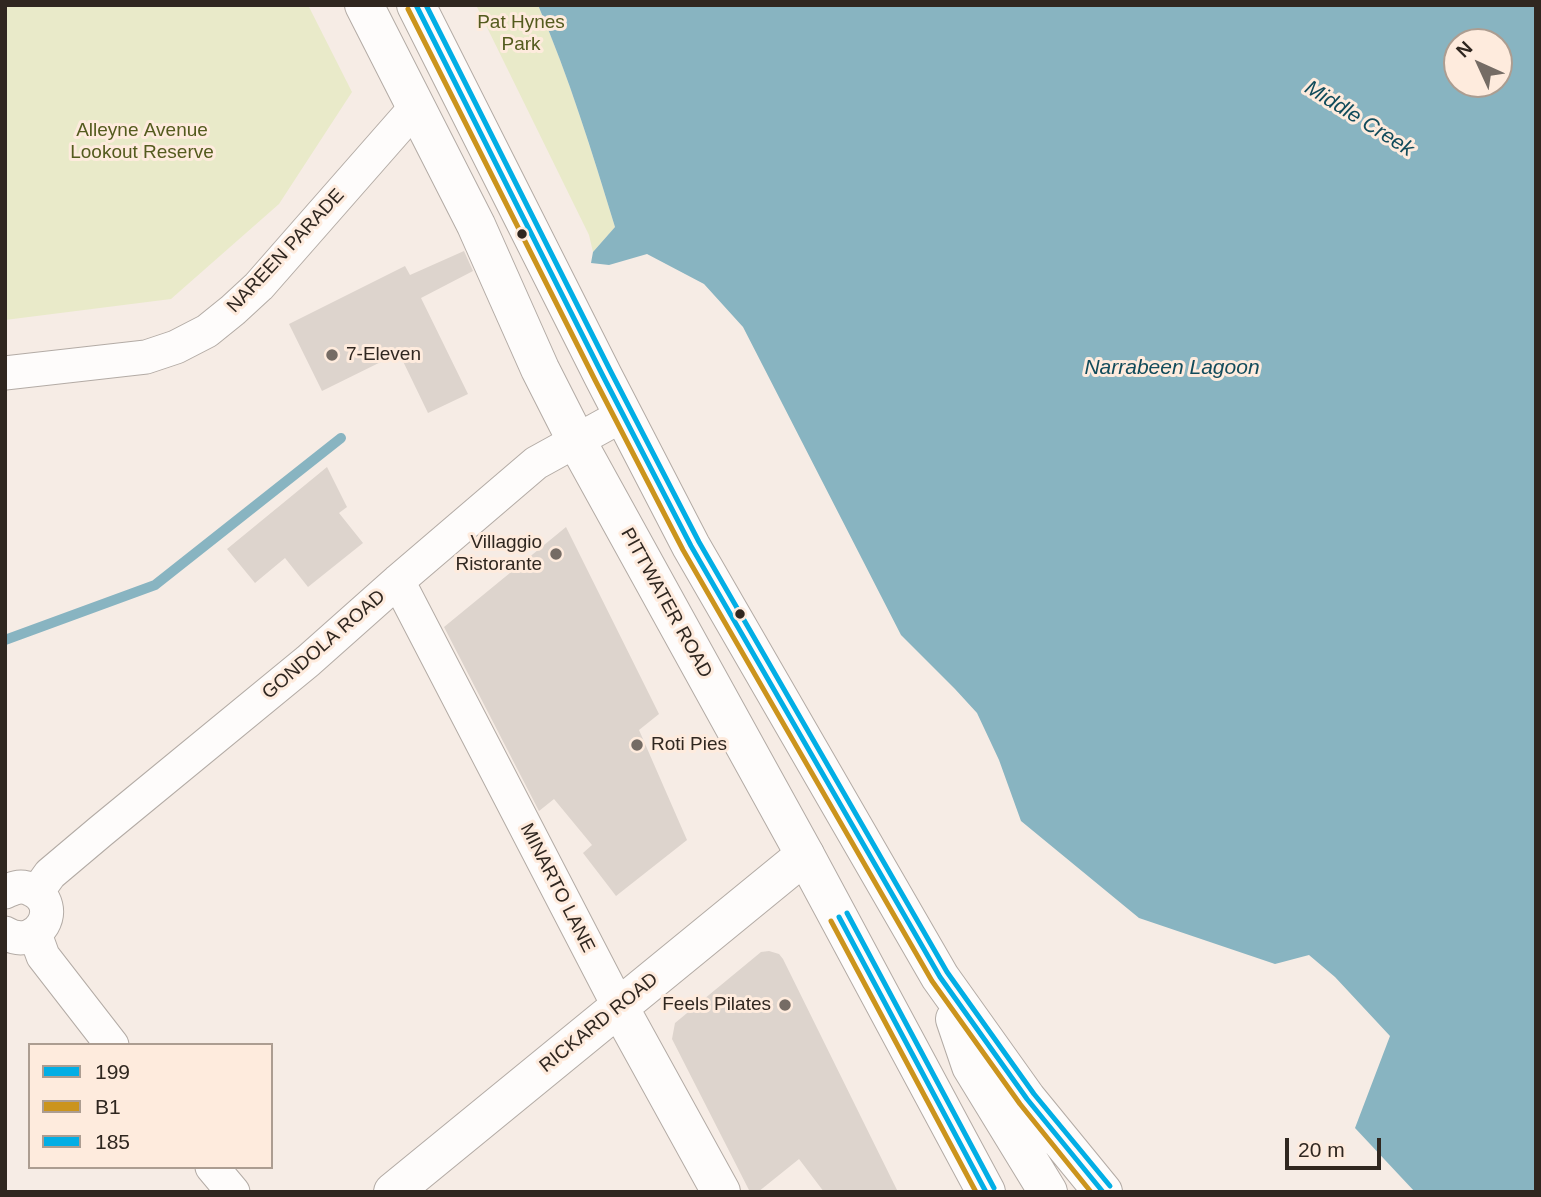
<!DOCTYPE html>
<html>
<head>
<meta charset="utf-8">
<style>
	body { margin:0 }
	#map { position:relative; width:1541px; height:1197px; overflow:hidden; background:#f6ece5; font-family:Arial,sans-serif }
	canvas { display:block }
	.frame { position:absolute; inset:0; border:7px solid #302720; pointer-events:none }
	.legend { position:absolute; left:28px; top:1043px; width:245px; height:126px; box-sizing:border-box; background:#feebdd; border:2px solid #ac9d91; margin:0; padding:9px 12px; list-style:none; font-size:21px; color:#302720 }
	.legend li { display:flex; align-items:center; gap:14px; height:35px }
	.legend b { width:35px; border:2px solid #ac9d91 }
	.north { position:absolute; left:1443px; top:28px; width:70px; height:70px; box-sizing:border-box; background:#feebdd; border:2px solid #ac9d91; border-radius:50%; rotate:315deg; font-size:19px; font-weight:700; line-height:28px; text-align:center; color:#302720 }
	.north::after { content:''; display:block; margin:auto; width:24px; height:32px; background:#756c65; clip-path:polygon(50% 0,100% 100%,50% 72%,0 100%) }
	.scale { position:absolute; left:1285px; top:1138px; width:96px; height:32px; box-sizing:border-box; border:4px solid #302720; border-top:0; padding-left:9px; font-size:21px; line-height:24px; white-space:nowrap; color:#302720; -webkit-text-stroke:5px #feebdd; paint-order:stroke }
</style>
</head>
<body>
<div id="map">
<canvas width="1541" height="1197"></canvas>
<div class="frame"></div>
<ul class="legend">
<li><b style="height:9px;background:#02aee5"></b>199</li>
<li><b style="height:9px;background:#cb941d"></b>B1</li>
<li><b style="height:9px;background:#02aee5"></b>185</li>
</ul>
<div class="north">N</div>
<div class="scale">20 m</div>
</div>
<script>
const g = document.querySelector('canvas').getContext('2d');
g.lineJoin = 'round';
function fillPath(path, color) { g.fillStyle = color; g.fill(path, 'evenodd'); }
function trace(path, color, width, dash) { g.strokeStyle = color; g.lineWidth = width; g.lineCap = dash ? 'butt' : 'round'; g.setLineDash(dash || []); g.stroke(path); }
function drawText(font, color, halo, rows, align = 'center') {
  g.font = font + ' Arial,sans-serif'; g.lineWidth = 6; g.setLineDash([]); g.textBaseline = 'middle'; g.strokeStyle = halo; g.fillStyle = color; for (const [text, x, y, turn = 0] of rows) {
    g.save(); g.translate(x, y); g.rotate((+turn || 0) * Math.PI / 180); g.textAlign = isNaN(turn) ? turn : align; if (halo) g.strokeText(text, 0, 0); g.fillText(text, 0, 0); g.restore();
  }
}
fillPath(new Path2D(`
	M 5,5 L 308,5 L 352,92 L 279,204 L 171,299 L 5,320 Z
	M 476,5 L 538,5 C 569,77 592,152 615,227 L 593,252 L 589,235 Z`), '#e9eac9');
fillPath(new Path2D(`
	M 538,5 L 1536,5 L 1536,1192 L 1415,1192 L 1355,1128 L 1390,1036 L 1335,977 L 1309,955 L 1275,964 L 1139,918 L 1021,821 L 999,760 L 977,713 L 955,689 L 901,635 L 743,327 L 704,284 L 647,254 L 609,265 L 591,263 L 593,252 L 615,227 C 592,152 569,77 538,5 ZM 1457,42 L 1499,42 L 1499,84 L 1457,84 Z`), '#88b4c1');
trace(new Path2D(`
	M 5,640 L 155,585 L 341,438`), '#88b4c1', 10);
fillPath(new Path2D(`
	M 464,251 L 473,271 L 421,298 L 468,394 L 428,413 L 399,353 L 322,391 L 289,324 L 405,266 L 410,275 Z
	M 327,467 L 347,507 L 339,513 L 363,543 L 308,587 L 285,558 L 255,583 L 227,549 Z
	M 566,527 L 659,714 L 639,730 L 687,840 L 616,896 L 583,853 L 592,845 L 554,799 L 539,811 L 444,627 Z
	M 769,951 L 779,954 L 783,959 L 898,1192 L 824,1192 L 799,1159 L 758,1192 L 750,1192 L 672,1039 L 675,1023 L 761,952 Z`), '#ddd4cd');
const minor = new Path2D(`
	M 5,373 L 146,357 L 176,347 L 207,331 L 233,310 L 259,286 L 416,107
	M 398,581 L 619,1007
	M 5,892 C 15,887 22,885 32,890 C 64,905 38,953 5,933
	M 37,892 L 50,874 L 101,831 L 308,661 L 398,581 L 536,463 L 623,415
	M 35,934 L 43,956 L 112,1045
	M 212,1167 L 233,1192`);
const tertiary = new Path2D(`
	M 619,1007 L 721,1192
	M 393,1192 L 805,855`);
const trunk = new Path2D(`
	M 364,5 L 476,225 L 540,369 L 576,440 L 805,855 L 986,1192
	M 416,5 L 603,376 L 691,546 L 940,977 L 1027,1099 L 1103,1192
	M 955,1019 L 971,1066 L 1048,1192`);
trace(minor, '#b3aba5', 35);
trace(tertiary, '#b3aba5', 40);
trace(trunk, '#b3aba5', 40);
trace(minor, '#fefcfb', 33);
trace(tertiary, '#fefcfb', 38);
trace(trunk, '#fefcfb', 38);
trace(new Path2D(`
	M 416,5 L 603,376 L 691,546 L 940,977 L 1027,1099 L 1103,1192
	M 839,917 L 986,1192`), '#02aee5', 5);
trace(new Path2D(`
	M 408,9 L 595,380 L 683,550 L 932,981 L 1020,1104 L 1091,1192
	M 831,921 L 976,1192`), '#cb941d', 5);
trace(new Path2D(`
	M 426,5 L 611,372 L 699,542 L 947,972 L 1034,1094 L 1110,1186
	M 847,913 L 994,1188`), '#02aee5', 5);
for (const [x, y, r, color] of [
	[522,234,6,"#302720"],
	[332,355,7,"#756c65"],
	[556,554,7,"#756c65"],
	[740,614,6,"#302720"],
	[637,745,7,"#756c65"],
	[785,1005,7,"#756c65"]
]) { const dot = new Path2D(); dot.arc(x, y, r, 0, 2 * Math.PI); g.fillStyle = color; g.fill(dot); trace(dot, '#feebdd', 2.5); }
drawText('19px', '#545b1e', '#feebdd', [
	["Pat Hynes",521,23],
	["Park",521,45],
	["Alleyne Avenue",142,131],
	["Lookout Reserve",142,153]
]);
drawText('19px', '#302720', '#feebdd', [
	["NAREEN PARADE",286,251,-47],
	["PITTWATER ROAD",666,603,61],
	["GONDOLA ROAD",324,645,-41],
	["MINARTO LANE",557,888,63],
	["RICKARD ROAD",599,1023,-39]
]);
drawText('19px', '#302720', '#feebdd', [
	["7-Eleven",346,355],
	["Villaggio",542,543,"right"],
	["Ristorante",542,565,"right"],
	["Roti Pies",651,745],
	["Feels Pilates",771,1005,"right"]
], 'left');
drawText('italic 21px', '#114b5b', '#feebdd', [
	["Middle Creek",1359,119,32],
	["Narrabeen Lagoon",1172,368]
]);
</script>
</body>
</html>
